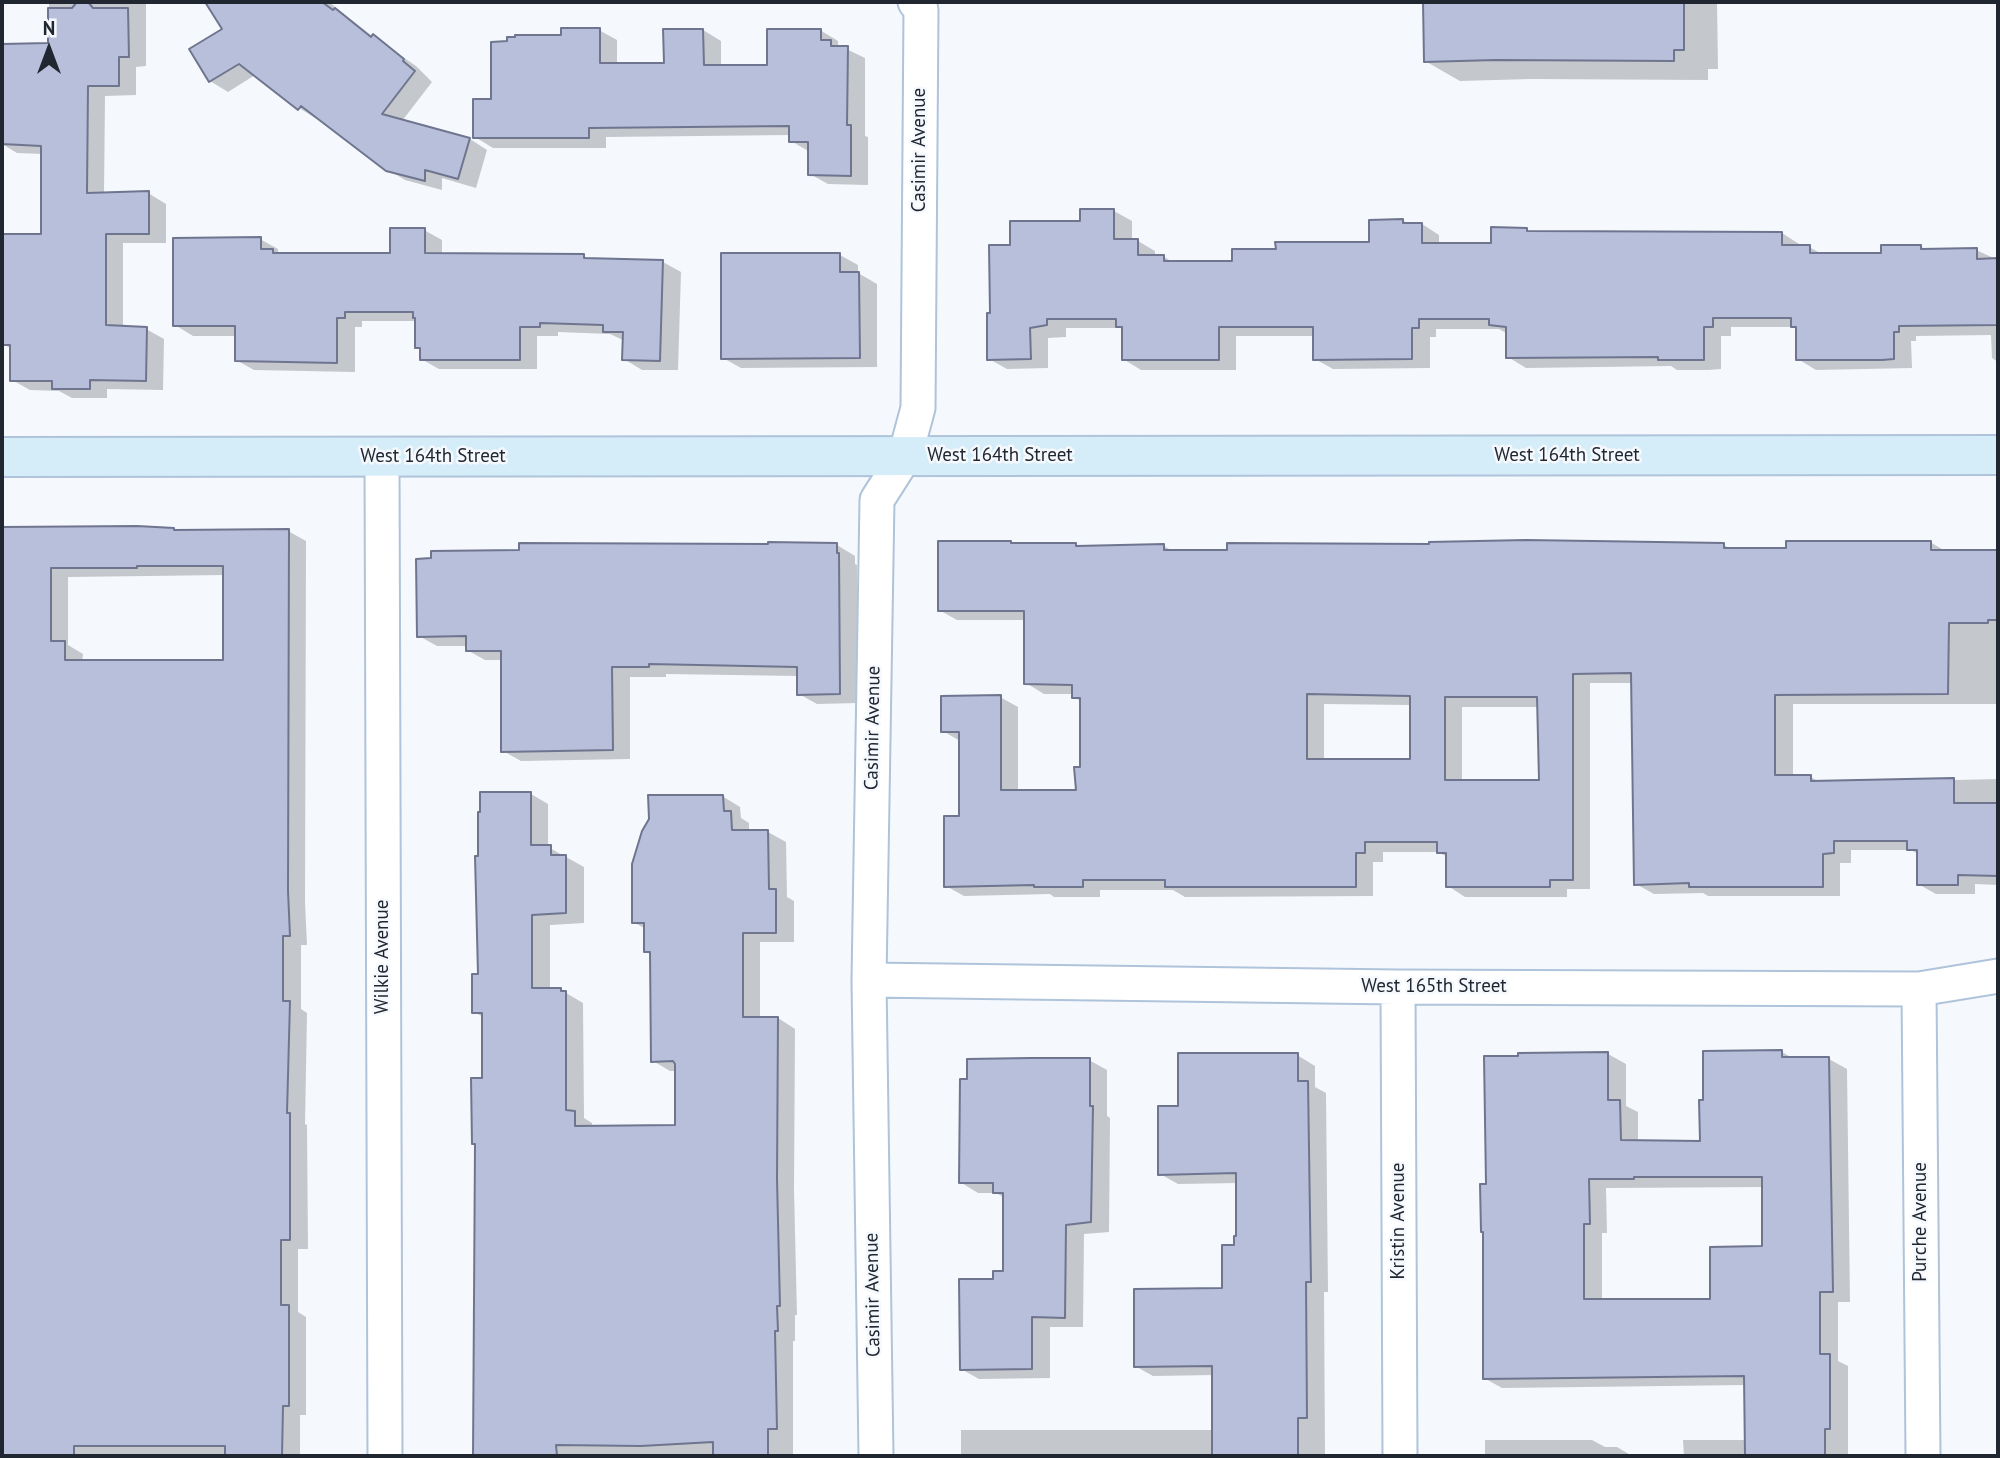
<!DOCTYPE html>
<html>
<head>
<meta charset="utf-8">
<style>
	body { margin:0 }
	#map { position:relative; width:2000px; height:1458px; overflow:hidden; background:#f5f9fe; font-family:"PT Sans",sans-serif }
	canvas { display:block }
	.frame { position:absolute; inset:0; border:4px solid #202730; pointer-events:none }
	.north { position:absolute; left:14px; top:14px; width:70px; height:70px; -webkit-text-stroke:5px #f5f9fe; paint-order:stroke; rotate:0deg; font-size:19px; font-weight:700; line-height:28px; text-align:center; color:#202730 }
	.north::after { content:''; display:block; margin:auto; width:24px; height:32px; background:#202730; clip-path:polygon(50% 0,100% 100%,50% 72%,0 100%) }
</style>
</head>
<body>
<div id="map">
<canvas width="2000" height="1458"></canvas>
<div class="frame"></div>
<div class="north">N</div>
</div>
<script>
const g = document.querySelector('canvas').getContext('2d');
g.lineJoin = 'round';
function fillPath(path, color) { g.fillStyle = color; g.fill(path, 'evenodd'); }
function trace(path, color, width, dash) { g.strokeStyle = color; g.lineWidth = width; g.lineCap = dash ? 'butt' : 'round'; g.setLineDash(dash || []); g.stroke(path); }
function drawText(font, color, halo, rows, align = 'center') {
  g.font = font + ' "PT Sans",sans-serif'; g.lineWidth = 5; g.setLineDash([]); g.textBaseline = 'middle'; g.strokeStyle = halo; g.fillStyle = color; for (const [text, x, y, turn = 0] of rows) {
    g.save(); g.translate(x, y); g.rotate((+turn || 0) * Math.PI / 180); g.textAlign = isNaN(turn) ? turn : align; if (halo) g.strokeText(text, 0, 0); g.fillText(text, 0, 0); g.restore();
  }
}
fillPath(new Path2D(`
	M 49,2 L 146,2 L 146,66 L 136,67 L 136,95 L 105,96 L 104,194 L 148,193 L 166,204 L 166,243 L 123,243 L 123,328 L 146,329 L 164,339 L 163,390 L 107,389 L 107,398 L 72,398 L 59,391 L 30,390 L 12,380 L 12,349 L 3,344 L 2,339 L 2,235 L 43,235 L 43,154 L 17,153 L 2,144 L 2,45 L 49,45 Z
	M 207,2 L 329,2 L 372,36 L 416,66 L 432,82 L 402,121 L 470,139 L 487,150 L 476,188 L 442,178 L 442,190 L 405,180 L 387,169 L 318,117 L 317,119 L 299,108 L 255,75 L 228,92 L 210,81 L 224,29 Z
	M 1425,2 L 1717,2 L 1718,69 L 1708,69 L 1708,80 L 1531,79 L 1460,81 L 1425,61 Z
	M 599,30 L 617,40 L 617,65 L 665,65 L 703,30 L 721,41 L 721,67 L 769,67 L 820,30 L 838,41 L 838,45 L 865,58 L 865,136 L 868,137 L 868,185 L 828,184 L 810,174 L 810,152 L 791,141 L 791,135 L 606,137 L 606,148 L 493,148 L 475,137 L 493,101 L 562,37 Z
	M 1114,211 L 1132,221 L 1132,241 L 1138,241 L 1155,251 L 1155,256 L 1163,256 L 1174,263 L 1234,263 L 1277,251 L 1370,244 L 1402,220 L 1409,224 L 1422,224 L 1439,235 L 1439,245 L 1492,245 L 1527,229 L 1532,233 L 1782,233 L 1799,244 L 1799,247 L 1809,247 L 1824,255 L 1883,255 L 1920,246 L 1928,251 L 1976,250 L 1998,260 L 1998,362 L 1992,358 L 1991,335 L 1916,336 L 1916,341 L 1911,341 L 1912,368 L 1816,370 L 1798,359 L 1798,329 L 1795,327 L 1731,327 L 1731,336 L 1721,336 L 1721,369 L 1708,370 L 1677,370 L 1671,366 L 1526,368 L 1508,357 L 1508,334 L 1499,329 L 1436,329 L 1436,337 L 1430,337 L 1430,368 L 1333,369 L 1315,359 L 1315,336 L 1236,336 L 1236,370 L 1141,370 L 1123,359 L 1122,328 L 1066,328 L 1066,337 L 1048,338 L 1048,368 L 1007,369 L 989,359 L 992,314 L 1011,247 Z
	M 424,230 L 442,240 L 442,255 L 584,256 L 591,260 L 663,262 L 681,272 L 678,370 L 642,370 L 624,359 L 625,341 L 610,334 L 558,332 L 558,336 L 537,336 L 537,369 L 439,369 L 421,359 L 421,350 L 417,347 L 417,321 L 362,321 L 362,327 L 355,327 L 355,372 L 254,370 L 236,360 L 236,336 L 193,336 L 175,325 L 260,239 L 278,249 L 278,254 L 391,255 Z
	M 723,255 L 840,255 L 858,265 L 858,273 L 877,284 L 877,367 L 741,368 L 723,358 Z
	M 137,528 L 174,530 L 178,532 L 288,531 L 306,541 L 305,902 L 307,945 L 301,945 L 301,1009 L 307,1013 L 305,1124 L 307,1125 L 308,1249 L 298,1249 L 298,1312 L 306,1317 L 306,1415 L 300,1415 L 300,1456 L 2,1456 L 2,529 ZM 225,575 L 225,662 L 82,662 L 83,654 L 68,645 L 68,577 Z
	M 1010,542 L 1014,545 L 1075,545 L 1080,547 L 1164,546 L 1174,552 L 1724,545 L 1732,550 L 1788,550 L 1930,542 L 1947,552 L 1997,552 L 1998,542 L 1998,704 L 1793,704 L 1793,777 L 1811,777 L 1821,783 L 1998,779 L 1998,885 L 1975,884 L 1975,894 L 1936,894 L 1918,884 L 1918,854 L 1911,850 L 1851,850 L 1851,863 L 1840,863 L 1840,896 L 1708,896 L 1703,893 L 1654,894 L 1636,884 L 1633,683 L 1590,683 L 1590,889 L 1567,889 L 1567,897 L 1465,897 L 1448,886 L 1448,857 L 1437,852 L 1383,852 L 1383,862 L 1373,862 L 1373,896 L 1185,897 L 1173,890 L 1100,890 L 1100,897 L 1054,897 L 1050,894 L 964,896 L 946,886 L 960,818 L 960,741 L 943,731 L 1000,697 L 1018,707 L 1018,792 L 1077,792 L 1082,769 L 1082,702 L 1074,697 L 1074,694 L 1044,694 L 1026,683 L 1026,620 L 957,620 L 939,610 ZM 1324,704 L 1411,705 L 1411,761 L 1324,761 ZM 1462,707 L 1539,707 L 1541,782 L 1462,782 Z
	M 837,545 L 855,556 L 855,564 L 857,565 L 858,703 L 817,704 L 799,694 L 799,676 L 666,674 L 666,677 L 630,677 L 630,759 L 521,761 L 503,751 L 503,660 L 485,660 L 467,650 L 467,646 L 437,646 L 419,636 Z
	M 531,794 L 548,804 L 548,847 L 584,867 L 584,923 L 550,925 L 550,990 L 561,990 L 583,1003 L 584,1118 L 592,1123 L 592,1128 L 677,1127 L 676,1071 L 670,1071 L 653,1061 L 652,954 L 646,951 L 646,929 L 633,922 L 722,796 L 740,807 L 741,818 L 749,823 L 749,832 L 768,832 L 786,842 L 787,897 L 794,901 L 794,942 L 760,942 L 760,1018 L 778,1018 L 795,1029 L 794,1190 L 797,1315 L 795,1315 L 795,1341 L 793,1341 L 793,1456 L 475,1456 L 474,1313 L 483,1080 L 483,1017 L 474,1012 L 479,976 Z
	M 1782,1052 L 1794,1059 L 1829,1059 L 1847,1069 L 1850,1302 L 1838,1302 L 1838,1361 L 1848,1366 L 1848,1456 L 1684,1456 L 1683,1440 L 1746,1440 L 1746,1385 L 1502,1388 L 1484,1378 L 1488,1186 L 1608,1054 L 1626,1064 L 1626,1106 L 1638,1112 L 1638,1142 L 1702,1143 ZM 1763,1187 L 1763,1248 L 1712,1301 L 1602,1300 L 1602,1233 L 1607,1233 L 1606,1188 Z
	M 1297,1055 L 1315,1066 L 1315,1087 L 1326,1093 L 1328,1292 L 1324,1292 L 1325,1456 L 961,1456 L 961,1430 L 1214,1430 L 1214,1375 L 1153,1376 L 1135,1366 L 1224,1290 L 1238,1238 L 1238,1183 L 1178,1184 L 1160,1174 L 1180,1108 Z
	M 1089,1060 L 1107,1070 L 1107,1116 L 1110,1118 L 1109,1232 L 1084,1234 L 1083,1327 L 1050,1327 L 1050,1378 L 979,1379 L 961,1369 L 995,1281 L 1005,1273 L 1005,1198 L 996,1193 L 978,1193 L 960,1182 Z
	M 1485,1440 L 1592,1440 L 1605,1447 L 1617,1447 L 1632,1456 L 1485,1456 Z`), '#0003');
const building = new Path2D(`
	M 77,2 L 88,2 L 93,8 L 128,8 L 129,57 L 119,57 L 119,86 L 88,86 L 87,193 L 149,191 L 149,234 L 106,234 L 106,325 L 147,327 L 146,381 L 90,380 L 90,389 L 52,389 L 52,381 L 10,381 L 10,345 L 2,345 L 2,234 L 41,234 L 41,146 L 2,144 L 2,44 L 48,43 L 48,8 L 72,8 Z
	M 205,2 L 322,2 L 333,10 L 335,8 L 371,37 L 373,34 L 404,59 L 403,61 L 415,71 L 382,114 L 470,138 L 458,179 L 425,170 L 425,181 L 386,171 L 301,106 L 298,110 L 239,64 L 209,82 L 189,49 L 222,29 Z
	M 1423,2 L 1684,2 L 1684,50 L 1674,50 L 1674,61 L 1495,60 L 1424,62 Z
	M 561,28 L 600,28 L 600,63 L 664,63 L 663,29 L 703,29 L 704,65 L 767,65 L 767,29 L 821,29 L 821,40 L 831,40 L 831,46 L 848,46 L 847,125 L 851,125 L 851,176 L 808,175 L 808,142 L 789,142 L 789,126 L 589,128 L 589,138 L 473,138 L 473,99 L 491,99 L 491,42 L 507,41 L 507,37 L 515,37 L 515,35 L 561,35 Z
	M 1080,209 L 1114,209 L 1114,239 L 1138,239 L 1138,255 L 1164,255 L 1164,261 L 1232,261 L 1232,249 L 1276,249 L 1275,242 L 1369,242 L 1369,220 L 1403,219 L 1403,223 L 1422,223 L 1422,243 L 1491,243 L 1491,227 L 1527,228 L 1527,231 L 1782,232 L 1782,245 L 1810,245 L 1810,253 L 1881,253 L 1881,245 L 1921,245 L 1921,249 L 1977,248 L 1977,259 L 1998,258 L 1998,325 L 1899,326 L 1899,332 L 1894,332 L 1894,359 L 1882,360 L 1796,360 L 1796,327 L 1791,327 L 1791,318 L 1713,318 L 1713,327 L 1704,327 L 1704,360 L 1658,360 L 1658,357 L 1506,358 L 1506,327 L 1489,325 L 1489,319 L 1419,319 L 1419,328 L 1412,328 L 1412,359 L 1313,360 L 1313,327 L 1219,327 L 1219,360 L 1122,360 L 1122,327 L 1116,327 L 1116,319 L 1047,319 L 1047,325 L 1030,328 L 1031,359 L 987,360 L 987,313 L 990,313 L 989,245 L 1010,245 L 1010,221 L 1080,221 Z
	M 390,228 L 425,228 L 425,253 L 584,254 L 584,258 L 663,260 L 660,361 L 622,360 L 623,332 L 603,332 L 603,325 L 540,323 L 540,327 L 520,327 L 520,360 L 420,360 L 420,348 L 415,348 L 415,318 L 413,318 L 413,312 L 345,312 L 345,318 L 337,318 L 337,363 L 235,361 L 235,326 L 173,326 L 173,238 L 261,237 L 261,249 L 273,249 L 273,253 L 390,253 Z
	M 721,253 L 840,253 L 840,272 L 859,272 L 860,358 L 721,359 Z
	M 137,526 L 174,528 L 174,530 L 289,529 L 288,891 L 290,936 L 283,936 L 283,1001 L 290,1001 L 287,1113 L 290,1113 L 290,1240 L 281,1240 L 281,1305 L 289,1305 L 289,1406 L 283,1406 L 282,1456 L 225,1456 L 225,1446 L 74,1446 L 74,1456 L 2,1456 L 2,527 ZM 137,566 L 223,566 L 223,660 L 65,660 L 65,641 L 51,641 L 51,568 L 137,568 Z
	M 1526,540 L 1724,543 L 1724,548 L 1786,548 L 1786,541 L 1931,541 L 1931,550 L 1998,550 L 1998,620 L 1988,620 L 1988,623 L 1949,623 L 1948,694 L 1775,695 L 1775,775 L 1811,775 L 1811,781 L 1954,778 L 1954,803 L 1998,803 L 1998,876 L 1958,875 L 1958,885 L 1917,885 L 1917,850 L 1907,850 L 1907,841 L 1834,841 L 1834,853 L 1823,854 L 1823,887 L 1689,887 L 1689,883 L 1634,885 L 1631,673 L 1573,674 L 1573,880 L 1550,880 L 1550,887 L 1446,887 L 1446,853 L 1437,853 L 1437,842 L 1365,842 L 1365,853 L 1356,853 L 1356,887 L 1165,887 L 1165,880 L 1083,880 L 1083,887 L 1034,887 L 1034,885 L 944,887 L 944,816 L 959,816 L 959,732 L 941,732 L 941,696 L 1001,695 L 1001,790 L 1076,790 L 1074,767 L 1080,767 L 1080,698 L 1072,698 L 1072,685 L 1024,684 L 1024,611 L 938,611 L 938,541 L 1011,541 L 1011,543 L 1076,543 L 1076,546 L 1164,544 L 1164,550 L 1227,550 L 1227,543 L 1429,544 L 1429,542 ZM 1307,694 L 1410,696 L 1410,759 L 1307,759 ZM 1445,697 L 1537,697 L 1539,780 L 1445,780 Z
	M 768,542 L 837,543 L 837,553 L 839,553 L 840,694 L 797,695 L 797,667 L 649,664 L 649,667 L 612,667 L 613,750 L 501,752 L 501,651 L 466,651 L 466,636 L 417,637 L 416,559 L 431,558 L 431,551 L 519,550 L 519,543 L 768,544 Z
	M 480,792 L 531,792 L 531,845 L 551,845 L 551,855 L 566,855 L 566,913 L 532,915 L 532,988 L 561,988 L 561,991 L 566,991 L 566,1110 L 575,1111 L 575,1126 L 675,1125 L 675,1064 L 673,1061 L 651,1062 L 650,952 L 644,952 L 644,923 L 632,923 L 632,864 L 642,831 L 649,819 L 648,795 L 723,795 L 724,811 L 731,811 L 732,830 L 768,830 L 769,889 L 776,889 L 776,933 L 743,933 L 743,1017 L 778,1017 L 777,1179 L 780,1306 L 777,1306 L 778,1331 L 775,1331 L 777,1429 L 768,1429 L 768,1456 L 713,1456 L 713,1442 L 641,1446 L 556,1445 L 557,1456 L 473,1456 L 475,1144 L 472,1144 L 471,1078 L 482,1078 L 482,1013 L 472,1013 L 472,974 L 478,974 L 475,856 L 478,856 L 478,812 L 480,812 Z
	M 1782,1050 L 1782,1057 L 1829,1057 L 1833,1292 L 1820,1292 L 1820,1354 L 1830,1354 L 1830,1429 L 1825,1429 L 1825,1456 L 1745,1456 L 1744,1376 L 1483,1379 L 1483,1232 L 1481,1232 L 1480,1184 L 1486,1184 L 1484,1056 L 1518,1056 L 1518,1053 L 1608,1052 L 1608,1100 L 1620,1100 L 1621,1140 L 1700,1141 L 1699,1100 L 1703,1100 L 1703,1051 ZM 1634,1177 L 1762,1177 L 1762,1246 L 1710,1247 L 1710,1299 L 1584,1299 L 1584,1224 L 1590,1224 L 1589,1179 L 1634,1179 Z
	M 1178,1053 L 1298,1053 L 1298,1081 L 1308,1081 L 1311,1282 L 1306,1282 L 1307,1418 L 1298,1418 L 1298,1456 L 1212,1456 L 1212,1366 L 1134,1367 L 1134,1289 L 1222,1288 L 1222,1245 L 1234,1245 L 1234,1236 L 1236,1236 L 1236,1173 L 1158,1175 L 1158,1106 L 1178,1106 Z
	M 1030,1058 L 1090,1058 L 1090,1106 L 1093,1106 L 1091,1222 L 1066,1225 L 1065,1318 L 1032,1317 L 1032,1369 L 960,1370 L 959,1279 L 993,1279 L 993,1271 L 1003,1271 L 1003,1193 L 993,1193 L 993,1183 L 959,1183 L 960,1079 L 967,1079 L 967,1059 Z`);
fillPath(building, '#b8bfda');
trace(building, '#6f758e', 2);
const street = new Path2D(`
	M 382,457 L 385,1456
	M 869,980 L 1398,987 L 1919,989 L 1998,976
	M 1398,987 L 1400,1456
	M 1919,989 L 1923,1456
	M 876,1456 L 869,980 L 877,500 L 905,456 L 918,408 L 921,10 L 915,2`);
const secondary = new Path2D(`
	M 2,457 L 1998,455`);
trace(street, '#afc3da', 37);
trace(secondary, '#afc3da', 42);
trace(street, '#fff', 33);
trace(secondary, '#d5edf9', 38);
drawText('19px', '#202730', '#f5f9fe', [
	["Casimir Avenue",920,150,-90],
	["West 164th Street",1000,456],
	["West 164th Street",1567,456],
	["West 164th Street",433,457],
	["Casimir Avenue",873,728,-89],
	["Wilkie Avenue",383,957,-90],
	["West 165th Street",1434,987],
	["Kristin Avenue",1399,1221,-90],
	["Purche Avenue",1921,1222,-90],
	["Casimir Avenue",873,1295,-91]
]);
</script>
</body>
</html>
